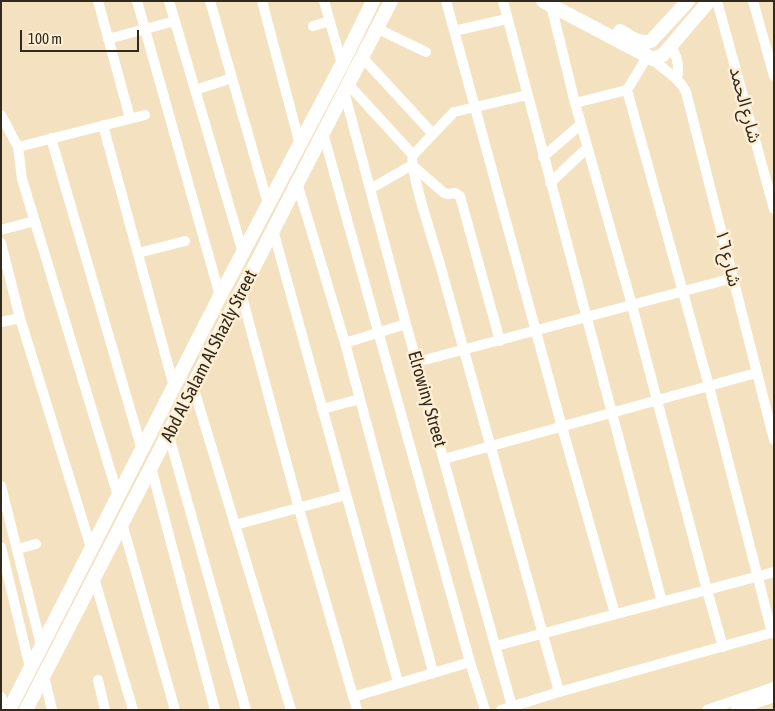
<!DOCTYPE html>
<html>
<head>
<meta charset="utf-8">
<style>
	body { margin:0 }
	#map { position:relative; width:775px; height:711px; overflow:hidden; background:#f4e1c0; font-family:"Asap Condensed",sans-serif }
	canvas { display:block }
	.frame { position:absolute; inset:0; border:2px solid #312a1d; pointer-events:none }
	.scale { position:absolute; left:20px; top:30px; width:119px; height:22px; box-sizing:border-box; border:2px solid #312a1d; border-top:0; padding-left:6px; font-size:15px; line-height:18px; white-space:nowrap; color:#312a1d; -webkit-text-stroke:4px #feeed4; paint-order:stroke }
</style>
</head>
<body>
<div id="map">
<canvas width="775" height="711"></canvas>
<div class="frame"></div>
<div class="scale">100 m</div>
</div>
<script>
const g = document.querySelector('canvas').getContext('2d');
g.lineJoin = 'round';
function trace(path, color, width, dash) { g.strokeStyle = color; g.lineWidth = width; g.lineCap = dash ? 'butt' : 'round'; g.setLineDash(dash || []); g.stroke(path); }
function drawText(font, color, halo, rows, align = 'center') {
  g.font = font + ' "Asap Condensed","Noto Sans Arabic",sans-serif'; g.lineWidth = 5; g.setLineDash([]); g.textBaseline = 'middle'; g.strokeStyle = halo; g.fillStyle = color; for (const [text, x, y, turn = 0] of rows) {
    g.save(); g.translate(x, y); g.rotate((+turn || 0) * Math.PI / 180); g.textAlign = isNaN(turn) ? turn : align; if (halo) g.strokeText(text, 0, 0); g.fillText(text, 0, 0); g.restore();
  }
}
trace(new Path2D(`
	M 98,1 L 130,118
	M 137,1 L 220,296
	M 169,1 L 243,253
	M 210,1 L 268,204
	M 262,1 L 300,145
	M 324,1 L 342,64
	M 446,1 L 562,427 L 615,614
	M 503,1 L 662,602
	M 717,1 L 774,209
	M 753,1 L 774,76
	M 551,5 L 575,103 L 632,305 L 707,590 L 723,647
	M 313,26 L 330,21
	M 376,28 L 426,52
	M 454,31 L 507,19
	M 108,39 L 175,21
	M 671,46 C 677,56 680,67 677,79
	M 362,57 L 432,133
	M 653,59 C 664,71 679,77 686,92 L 774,440
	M 348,84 L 413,155
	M 195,90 L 232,78
	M 627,90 L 709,386 L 772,633
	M 344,91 L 406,324 L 513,710
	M 527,95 L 454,112 L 413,155 C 408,168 436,249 441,268 C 481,409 519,551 559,692
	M 575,103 L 627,90 L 647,57 L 645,50
	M 1,115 L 18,147 L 22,179 L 118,496
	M 103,125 L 174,387
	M 323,133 L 470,662 L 485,710
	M 51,138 L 142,450
	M 18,147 L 145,115
	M 543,157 L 581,124
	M 297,183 L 345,343 L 433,672
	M 550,183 L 587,148
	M 370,189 L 412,165 L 444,193 L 449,194 L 455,193 L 460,196 L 500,341
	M 1,230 L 35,221
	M 273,230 L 398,682
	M 1,243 L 20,318 L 92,551
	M 138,253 L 185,241
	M 241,293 L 299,509 L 357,710
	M 1,322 L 20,318
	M 345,343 L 406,324
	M 417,362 L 733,278
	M 193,386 L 291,710
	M 322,409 L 360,399
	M 169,436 L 246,710
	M 444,459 L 756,373
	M 151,467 L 215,710
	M 1,486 L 41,645
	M 122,523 L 175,710
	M 235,525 L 346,495
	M 1,547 L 30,668
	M 17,549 L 36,544
	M 94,578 L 133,710
	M 496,646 L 774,572
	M 44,676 L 52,710
	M 98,680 L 105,710
	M 1,697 L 6,710
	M 353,697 L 470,662
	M 501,710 L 559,692 L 774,632
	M 707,710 L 774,687
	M 736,710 L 774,697`), '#fff', 10);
trace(new Path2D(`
	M 543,1 L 653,59 L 663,55 L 709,1
	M 620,31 C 630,37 640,45 651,41 L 688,1
	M 9,710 L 220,296 L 342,64 L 373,1
	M 26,710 L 391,1`), '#fff', 14);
drawText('18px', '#312a1d', '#feeed4', [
	["شارع الحمد",745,105,75],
	["شارع ١٦",728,258,76],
	["Abd Al Salam Al Shazly Street",209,356,-63],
	["Elrowiny Street",427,399,74]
]);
</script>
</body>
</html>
